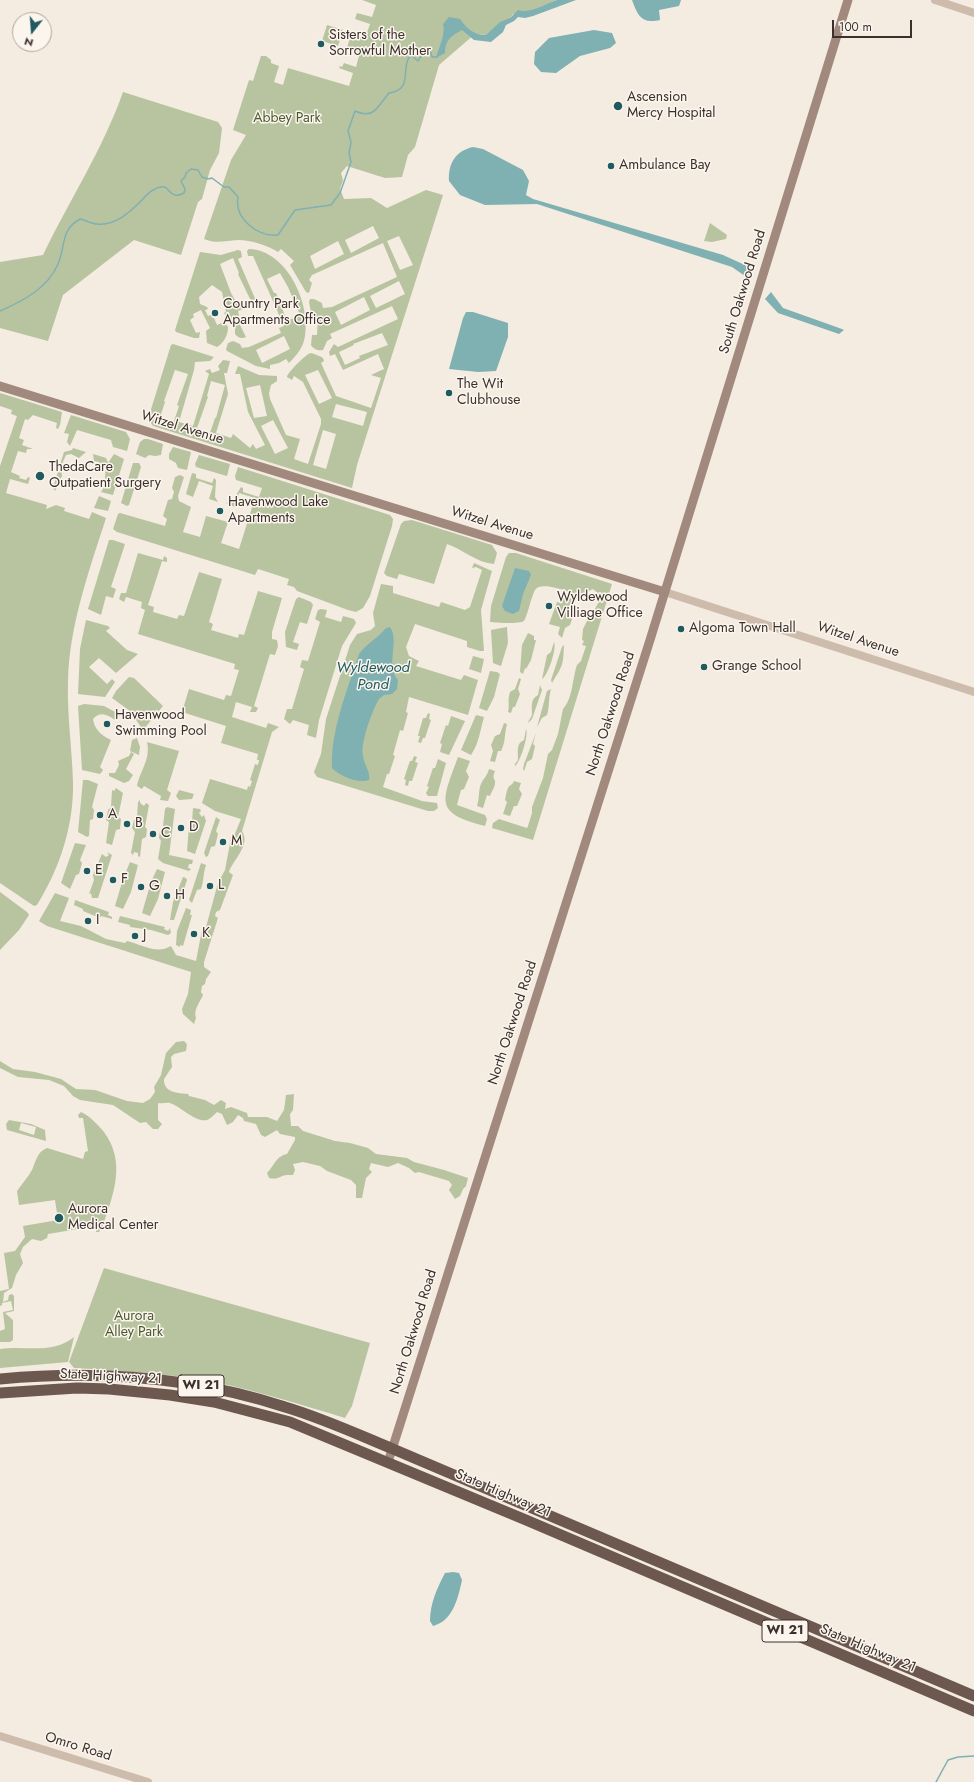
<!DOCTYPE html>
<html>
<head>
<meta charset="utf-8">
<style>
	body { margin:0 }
	#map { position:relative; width:974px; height:1782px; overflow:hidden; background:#f4ebe1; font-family:Jost,sans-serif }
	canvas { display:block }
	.north { position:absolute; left:12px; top:12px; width:40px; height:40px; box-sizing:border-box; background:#fbf5ee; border:1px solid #aea6a0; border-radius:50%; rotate:197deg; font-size:11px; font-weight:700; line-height:16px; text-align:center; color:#3b302b }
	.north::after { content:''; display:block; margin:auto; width:14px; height:18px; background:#1f5a5e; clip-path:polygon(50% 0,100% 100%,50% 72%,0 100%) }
	.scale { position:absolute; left:832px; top:20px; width:80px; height:18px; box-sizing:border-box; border:2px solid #3b302b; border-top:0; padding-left:5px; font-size:12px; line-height:14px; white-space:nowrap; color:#3b302b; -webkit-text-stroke:3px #fbf5ee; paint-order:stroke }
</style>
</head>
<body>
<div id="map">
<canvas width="974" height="1782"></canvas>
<div class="north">N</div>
<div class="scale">100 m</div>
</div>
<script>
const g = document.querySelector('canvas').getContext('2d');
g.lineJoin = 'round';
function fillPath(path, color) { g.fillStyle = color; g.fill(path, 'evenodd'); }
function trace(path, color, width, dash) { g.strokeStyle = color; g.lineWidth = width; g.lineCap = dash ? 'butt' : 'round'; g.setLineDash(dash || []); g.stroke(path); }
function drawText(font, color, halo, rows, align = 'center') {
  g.font = font + ' Jost,sans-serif'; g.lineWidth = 3; g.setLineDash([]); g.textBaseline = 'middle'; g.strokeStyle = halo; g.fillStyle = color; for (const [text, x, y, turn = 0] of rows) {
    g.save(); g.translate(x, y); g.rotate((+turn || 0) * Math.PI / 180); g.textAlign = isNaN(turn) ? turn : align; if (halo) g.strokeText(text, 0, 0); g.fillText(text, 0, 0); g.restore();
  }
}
fillPath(new Path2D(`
	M 362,0 L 557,0 C 548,3 540,8 533,10 C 527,13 519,13 513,14 L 510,18 L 487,35 L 475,34 L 439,65 L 415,147 L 408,155 L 402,177 L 385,178 L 347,166 L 341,173 L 343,180 L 340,189 L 344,199 L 371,198 L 387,208 L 426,190 L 443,195 L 357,465 L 352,488 L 153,426 L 148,419 L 171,345 L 173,344 L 214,357 L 210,361 L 195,362 L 194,370 L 179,422 L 193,426 L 209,374 L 205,371 L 210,369 L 212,373 L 220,370 L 218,366 L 223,360 L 230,361 L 227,373 L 224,373 L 228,394 L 216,433 L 231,438 L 233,434 L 250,448 L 253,444 L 256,449 L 265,445 L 248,412 L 240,374 L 235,374 L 238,366 L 259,375 L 277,376 L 277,381 L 271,385 L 269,393 L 270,399 L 286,435 L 300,439 L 294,459 L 308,464 L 321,424 L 321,419 L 303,382 L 294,376 L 292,380 L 287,377 C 287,373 307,353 311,353 C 315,354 320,356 323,358 L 324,361 L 321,363 L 336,396 L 371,408 L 381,378 L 371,375 L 384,369 L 378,354 L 343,370 L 335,354 L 330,356 L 329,352 L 334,344 L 338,347 L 398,319 L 392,306 L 330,334 L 332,338 L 327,341 L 323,350 C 318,351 313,349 311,345 L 312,335 L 317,335 L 318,317 L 312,317 L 309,302 L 310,299 L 314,299 L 322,303 L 323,308 L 332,307 L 397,277 L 383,243 L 312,275 L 309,280 L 312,283 L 309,293 L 306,292 L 290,265 L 294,261 L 281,249 L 278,252 C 267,245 251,240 238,240 C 225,241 216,244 204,239 L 231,160 L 246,135 L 233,130 L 249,80 L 253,81 L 261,56 L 266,56 L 271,60 L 271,63 L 279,66 L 274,82 L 283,85 L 288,68 L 349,86 L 353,73 L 339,68 L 340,66 L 342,67 L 344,63 L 356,67 L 360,52 L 347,48 L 351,34 L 365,38 L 370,24 L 355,19 L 357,13 L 372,17 L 376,5 ZM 373,226 L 379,238 L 351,253 L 345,240 ZM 399,236 L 413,265 L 400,270 L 387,241 ZM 338,241 L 344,254 L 315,269 L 310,256 ZM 399,281 L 405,294 L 376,308 L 370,296 ZM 364,297 L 370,310 L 341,325 L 335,312 ZM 382,333 L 388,345 L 359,356 L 360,358 L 345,365 L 339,352 L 354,345 L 353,344 ZM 175,370 L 188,374 L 177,405 L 179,406 L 174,421 L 160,417 L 165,402 L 164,401 ZM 318,370 L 332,398 L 319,404 L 305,375 ZM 211,381 L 225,385 L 216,418 L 215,418 L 210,433 L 197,428 L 208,397 L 207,396 ZM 260,385 L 267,416 L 254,418 L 246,388 ZM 336,404 L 367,412 L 363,426 L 332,417 ZM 273,420 L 288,448 L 275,454 L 261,426 ZM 323,430 L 336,434 L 326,469 L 313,465 Z
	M 327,25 L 343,30 L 338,46 L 322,41 Z
	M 123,92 L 218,122 L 222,128 L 219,153 L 210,170 L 202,199 L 198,202 L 181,255 L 134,240 L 63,295 L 48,341 L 0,328 L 0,262 L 43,255 C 69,201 103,149 123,92 Z
	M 710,223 L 727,235 L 726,239 L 712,242 L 704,241 Z
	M 249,249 C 287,250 311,304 305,336 C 303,348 297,355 289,363 L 286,359 L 279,363 L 270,365 L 270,369 L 256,366 L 227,351 L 226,349 L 228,343 L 233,341 L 240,344 L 242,348 L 249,347 L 281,333 L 279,328 L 284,326 L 253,256 L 248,256 L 247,251 ZM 280,273 L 288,287 L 300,315 L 287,321 L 276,293 L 274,293 L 267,279 ZM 284,336 L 290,349 L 262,363 L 256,350 Z
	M 238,250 L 241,251 L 242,257 L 238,259 L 257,303 L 238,311 L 239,316 L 229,322 L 224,313 L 226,312 L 222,292 L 212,285 L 199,297 L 200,304 L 207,307 L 208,309 L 205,310 L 208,316 L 211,315 L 212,318 L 214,318 L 217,325 L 224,322 L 228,327 C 228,335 224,343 217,347 L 207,343 L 206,331 L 210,328 L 201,310 L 193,314 L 194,317 L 190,320 L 196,333 L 200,332 L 199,338 L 194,338 L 176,332 L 175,330 L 200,252 L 221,255 ZM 233,258 L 239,273 L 238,274 L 251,301 L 239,307 L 231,293 L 220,264 Z
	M 239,323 L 246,337 C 242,339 238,338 235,334 L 235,326 Z
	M 0,393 L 62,412 L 60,425 L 58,429 L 56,428 L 57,423 L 33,415 L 28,420 L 25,419 L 19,438 L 24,440 L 22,445 L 33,449 L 27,449 L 26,453 L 18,451 L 11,472 L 20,476 L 19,478 L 26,480 L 28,477 L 30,478 L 28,484 L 10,479 L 6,493 L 47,505 L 46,509 L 56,505 L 65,508 L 64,511 L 89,519 L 92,512 L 106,518 C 89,571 69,626 68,682 C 67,715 72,748 73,782 C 74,825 60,868 37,905 L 34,906 L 0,883 L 0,466 L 17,416 L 11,414 L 12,410 L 0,406 Z
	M 71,415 L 126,432 L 130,439 L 127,451 L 113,447 L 111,440 L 77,430 L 70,446 L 67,442 L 69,434 L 64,433 Z
	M 144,439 L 148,439 L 163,444 L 161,455 L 155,456 L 149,455 L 145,458 L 136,454 L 140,442 Z
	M 173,447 L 191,452 L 187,470 L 178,468 L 176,463 L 169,459 L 169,454 Z
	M 73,448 L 86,452 L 79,458 L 71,454 L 66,455 L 61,466 L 62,476 L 55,491 L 53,488 L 64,452 L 72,450 Z
	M 93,454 L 106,458 L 108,463 L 114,454 L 124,459 L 113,495 L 101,492 C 107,485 104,476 106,469 L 99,462 L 94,461 Z
	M 199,455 L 230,464 L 227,476 L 196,467 L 195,464 Z
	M 133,463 L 139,463 L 141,467 L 129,505 L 127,506 L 121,503 Z
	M 238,467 L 390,515 L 393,519 L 392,526 L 370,596 L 363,608 L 356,612 L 348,610 L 297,591 L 294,587 L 287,585 L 289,579 L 258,569 L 255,575 L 117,532 L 113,529 L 118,514 L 120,513 L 165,526 L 167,519 L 163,516 L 168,500 L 172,499 L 174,492 L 172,488 L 175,477 L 180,475 L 184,477 L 178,496 L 179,501 L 191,507 L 183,532 L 200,537 L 206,516 L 228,522 L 221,543 L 239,549 L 255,498 L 239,493 L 235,507 L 226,503 L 232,502 L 241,487 L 243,488 L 243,492 L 259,497 L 262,488 L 236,480 L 235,476 Z
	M 192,473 L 196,474 L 196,478 L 212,483 L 214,478 L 216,480 L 215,497 L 218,502 L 209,499 L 213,486 L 199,481 L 193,497 L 186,494 Z
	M 99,496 L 111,501 L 108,511 L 94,508 Z
	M 412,520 L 492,545 L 497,553 L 494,564 C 477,563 462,549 447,544 L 434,584 L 403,575 L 399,574 L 397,579 L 387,576 L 384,573 L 401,524 L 404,521 Z
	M 109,540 L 113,540 L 125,544 L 111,587 L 116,589 L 113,598 L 106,596 L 101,615 L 88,609 Z
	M 138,553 L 163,560 L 164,556 L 167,558 L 167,562 L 162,561 L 148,605 L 154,607 L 153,612 L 177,619 L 179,615 L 184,616 L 199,572 L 222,579 L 209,622 L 213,624 L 211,630 L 238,638 L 239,634 L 244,635 L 258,591 L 282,598 L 272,632 L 272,639 L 277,640 L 278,646 L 275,655 L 270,654 L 254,706 L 258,708 L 256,712 L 250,712 L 252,707 L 236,702 L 232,717 L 266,728 L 268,723 L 279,727 L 272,732 L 242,831 C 251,845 233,860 229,872 L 233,875 L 220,910 L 216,912 L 215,916 L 218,918 L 204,962 L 204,967 L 211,972 L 206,979 L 205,984 L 202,986 L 201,992 L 203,995 C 200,1002 193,1010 196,1018 L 194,1024 L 183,1014 L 182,1009 L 188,994 L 191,972 L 47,926 L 39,921 L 55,893 L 69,898 L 60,921 L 81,926 L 106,939 L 125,943 L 127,941 C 141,944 156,955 171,946 L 176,955 L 196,961 L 202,930 L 206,927 L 218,883 L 225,870 L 231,838 L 234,836 L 241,819 L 215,811 L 202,803 L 210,779 L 247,790 L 248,786 L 250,787 L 252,781 L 250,780 L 255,764 L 258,765 L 259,760 L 257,760 L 258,754 L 221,743 L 226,726 L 182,712 L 189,689 L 224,700 L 226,695 L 231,696 L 239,670 L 234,669 L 235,664 L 138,634 L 145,610 L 141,608 L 142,602 L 126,597 L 124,602 L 119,599 L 121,593 L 126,593 Z
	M 509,553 L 516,553 L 612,584 L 533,840 L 492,828 L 493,823 L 499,819 L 527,828 L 528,826 L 532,813 L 532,807 L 543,778 L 548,754 L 552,750 L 558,734 L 563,709 C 573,698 572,680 577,665 L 581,661 L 586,646 L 582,645 L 584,641 L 582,640 L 583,629 L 589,617 L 591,616 L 601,598 L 600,595 L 593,589 L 580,595 C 571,593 541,580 535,590 C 530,600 529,611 524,621 C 519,624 498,623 490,622 L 491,606 L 506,557 Z
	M 474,563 L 492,571 L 481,610 L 484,651 L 480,651 L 467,647 L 467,641 L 415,624 L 406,647 L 409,656 L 419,661 L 416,666 L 461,680 L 464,675 L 478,680 L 468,715 L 409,697 L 406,712 L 408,713 L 403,731 L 400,730 L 393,755 L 395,756 L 389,774 L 387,774 L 383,787 L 422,801 L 437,803 L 438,808 L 434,811 L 428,811 L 317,777 L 314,772 L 321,754 L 326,719 L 350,645 L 357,634 L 371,630 L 375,626 L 373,613 L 381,584 L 393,586 L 393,593 L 439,607 L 441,602 L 465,610 L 470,607 L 482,570 L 476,567 L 472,568 Z
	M 563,596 L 575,600 L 571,610 L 573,616 L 570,625 L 565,628 L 562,638 L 558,634 L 560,627 L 549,624 L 557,602 L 561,603 Z
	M 299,597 L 311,602 L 313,605 L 307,624 L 300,622 L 293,642 L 299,644 L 297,650 L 286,647 L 285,632 L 296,599 Z
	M 321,609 L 327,610 L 325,617 L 341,622 L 343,616 L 354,619 L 356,623 L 342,646 L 319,720 L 316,738 L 307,735 L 309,725 L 293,720 L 290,724 L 284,719 L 287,709 L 292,709 L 304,669 L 300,667 L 302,660 L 308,661 L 320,622 L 315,619 L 318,610 Z
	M 86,620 L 108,626 L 110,628 L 106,631 L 127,650 L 138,654 L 116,673 L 99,658 L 89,667 L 107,684 L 112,679 L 115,682 L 105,697 L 78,694 L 80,649 Z
	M 507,627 L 508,643 L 501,666 L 493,663 L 491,630 Z
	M 528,633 L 534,636 L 534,640 L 536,640 L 531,660 L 526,669 L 525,668 L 523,674 L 520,672 L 522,645 Z
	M 554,642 C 557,648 548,676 542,679 L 547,655 L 551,652 Z
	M 564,645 C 563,666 563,665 552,683 L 551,680 L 562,647 Z
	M 473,656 L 484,659 L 481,673 L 469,669 Z
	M 490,671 L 497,672 L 500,674 L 494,697 L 487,711 L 479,708 Z
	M 129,677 L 134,678 L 163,706 L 143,730 L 130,711 L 112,698 L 116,691 Z
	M 519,678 L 521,679 L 518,689 L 520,694 L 515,707 L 513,707 L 511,713 L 508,712 C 510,704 507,702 510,692 L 515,689 Z
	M 540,685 L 542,690 L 532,719 L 528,723 C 529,719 532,717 532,714 C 532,707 530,699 538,695 Z
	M 551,689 C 548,699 550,705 547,715 L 542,718 L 537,727 L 547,691 Z
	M 84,704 L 104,706 L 121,715 L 115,720 C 108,714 99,711 93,719 C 94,729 102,736 111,740 L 100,767 L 103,770 L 100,774 L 82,770 L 78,706 Z
	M 428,713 L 430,714 L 429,719 L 431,720 C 429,726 427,732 425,738 L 423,738 L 421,743 L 418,742 L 420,736 L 418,736 C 419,730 422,723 423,718 L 426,718 Z
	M 476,715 L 484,717 C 480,731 479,743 471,755 L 461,750 Z
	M 451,716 L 465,721 L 449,755 L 440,752 L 442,744 L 440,743 C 442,737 444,731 446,725 L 448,726 Z
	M 504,723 L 507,724 C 504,735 506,741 501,751 L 498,751 L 495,762 L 490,761 L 493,751 L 491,745 L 495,736 L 500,734 Z
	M 526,729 C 529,735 520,763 515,766 C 514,762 518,763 518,758 C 518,752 516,743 524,740 Z
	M 536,733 L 533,744 L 535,746 L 532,759 L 527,762 L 524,771 L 523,769 L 524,764 Z
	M 137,738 L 140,747 L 139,755 L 130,751 L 132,740 Z
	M 147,742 L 179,751 L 167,790 L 171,793 L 168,801 L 160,800 L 161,796 L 144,786 L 142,789 L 137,786 C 140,771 151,759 147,742 Z
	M 131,752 L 134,754 L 126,769 L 133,775 L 129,781 L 124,783 L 109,776 L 109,773 L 115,773 L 119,765 L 118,761 L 129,756 Z
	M 414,756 L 417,757 L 415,762 L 418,763 C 416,769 414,775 412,781 L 409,781 L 408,786 L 405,785 L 406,780 L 404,779 C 406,773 408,766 410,761 L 412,761 Z
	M 458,757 L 470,761 L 466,771 L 469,777 L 464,789 L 461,790 L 457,805 L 485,815 L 487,819 L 485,826 C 433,813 442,801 458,757 Z
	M 438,759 L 446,763 L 437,796 L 428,796 L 426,793 L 429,787 L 427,786 C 429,780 431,774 433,768 L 435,768 Z
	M 489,769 L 495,771 C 493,776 493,777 495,781 C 496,785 492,791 490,796 L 487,795 L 483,808 L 477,806 C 480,797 478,788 482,782 C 484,778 487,776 489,769 Z
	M 83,780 L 88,780 L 98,784 L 92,807 L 94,810 L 93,819 L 90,820 L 89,836 L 87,837 L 78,832 Z
	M 514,781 L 521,783 L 519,789 L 522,794 L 517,806 L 514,806 L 510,816 L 503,814 L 507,802 L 505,800 C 506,796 506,792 508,788 C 510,784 512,786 514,781 Z
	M 116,788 L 123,793 L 118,817 L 121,819 L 120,829 L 116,830 L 112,845 L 106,843 L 109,822 L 106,820 L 108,810 L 111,807 L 112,790 L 114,791 Z
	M 179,790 L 194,794 L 192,799 L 179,800 L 176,796 Z
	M 140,800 L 140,803 L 144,806 L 146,803 L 149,805 L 145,827 L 147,829 L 146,837 L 142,839 L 140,857 L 138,856 L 138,853 L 134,852 L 133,855 L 131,853 L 135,832 L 132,828 L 134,820 L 137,818 L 138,802 Z
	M 167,807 L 175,809 L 169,855 L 193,860 L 192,864 L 189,864 L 188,868 L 191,869 L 189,871 L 163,863 L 158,859 L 161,841 L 159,838 L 160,831 L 163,826 L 165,809 Z
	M 193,808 L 200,809 L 201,811 L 199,813 L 202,817 L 204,815 L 206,821 L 195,854 L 187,851 L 189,826 L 192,822 Z
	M 216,817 L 220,820 L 216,831 L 218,834 L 215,846 L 211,847 L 208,856 L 206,857 L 204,853 Z
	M 75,843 L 86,845 L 80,860 L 82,863 L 79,874 L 76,875 L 70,889 L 61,883 Z
	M 107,852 L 112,855 L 98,898 L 92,898 L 91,893 L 89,894 L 94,880 L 93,875 L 102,854 L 106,857 L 109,855 Z
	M 130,862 L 138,865 L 131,892 L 123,909 L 115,906 L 123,879 Z
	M 201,863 L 206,865 C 203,874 204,880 201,889 L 197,890 L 192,903 L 189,900 Z
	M 157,869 L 165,872 L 158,899 L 150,916 L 142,913 L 151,882 Z
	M 183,877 L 186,878 L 187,880 L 174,920 L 170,920 L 173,902 Z
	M 0,892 L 27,912 L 29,915 L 19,930 L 0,950 Z
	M 75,900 L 109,912 L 108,915 L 112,917 L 112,919 L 101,916 L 100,918 L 83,911 L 83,909 L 74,905 Z
	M 186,908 L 191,910 L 190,915 L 192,915 L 183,946 L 180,945 L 180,947 L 176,945 L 177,931 Z
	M 120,916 L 165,927 L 164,929 L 168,931 L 170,928 L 171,933 L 168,935 L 151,930 L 130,927 L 130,925 L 118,922 Z
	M 184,1041 L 187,1044 L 186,1051 L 174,1054 L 171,1057 L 172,1067 L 164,1079 C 163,1093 179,1093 188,1094 L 189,1096 L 205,1100 L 214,1105 L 221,1100 L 226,1103 L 225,1109 L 231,1107 L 247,1113 L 248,1117 L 267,1117 L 277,1121 L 284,1110 L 286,1095 L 294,1094 L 293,1110 L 290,1114 L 291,1126 L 298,1126 L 303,1131 L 335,1141 L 350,1143 L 368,1148 L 376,1154 L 407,1158 L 414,1162 L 444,1170 L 468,1178 L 466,1186 L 463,1189 L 460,1196 L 455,1199 L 449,1190 L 452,1185 L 449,1181 L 419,1172 L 415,1173 L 409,1168 L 398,1163 L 388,1167 L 371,1163 L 369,1169 L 372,1172 L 366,1178 L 362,1198 L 356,1198 L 356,1185 L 351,1180 L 327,1171 L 320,1166 L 303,1162 L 293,1164 L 295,1170 L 293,1175 C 291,1175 289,1175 286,1175 C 279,1176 279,1180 269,1178 L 267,1173 C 275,1165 275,1157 287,1154 L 295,1140 L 295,1137 L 280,1134 L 277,1130 L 265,1137 L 261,1135 L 256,1124 L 244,1121 L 243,1118 L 238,1115 L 233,1122 L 227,1125 L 222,1114 L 217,1112 C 214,1115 210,1119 207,1120 C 196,1123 180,1106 170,1103 C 166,1102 162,1104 158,1103 L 158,1120 L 162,1124 L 158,1129 L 153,1129 L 146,1122 L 140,1123 L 113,1105 L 80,1100 L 73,1096 L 64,1086 L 49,1080 L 18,1077 L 0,1068 L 0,1061 L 13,1069 L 35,1072 L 61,1079 L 76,1089 L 95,1090 L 127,1101 L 143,1103 L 150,1099 L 155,1092 L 154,1087 L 161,1075 L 166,1053 L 176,1042 Z
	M 81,1112 C 90,1116 98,1125 104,1132 C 126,1162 114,1193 103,1225 L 99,1232 L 96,1232 L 96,1226 L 48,1234 L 47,1238 L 41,1241 L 32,1239 L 23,1247 L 20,1254 L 23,1263 L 16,1275 L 12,1288 L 4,1293 L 3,1302 L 8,1300 L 9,1295 L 12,1294 L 14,1296 L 14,1311 L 5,1313 L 13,1320 L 13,1340 L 10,1342 L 0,1342 L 0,1331 L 5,1329 L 3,1312 L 13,1310 L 11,1301 L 2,1303 L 2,1305 L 0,1306 L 0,1291 L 9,1289 L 4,1253 L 15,1251 L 25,1237 L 23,1226 L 58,1220 L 55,1200 L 19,1205 L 17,1191 C 22,1184 28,1177 32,1170 C 36,1161 37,1152 47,1148 L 83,1159 L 85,1152 L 88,1151 L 83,1118 L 79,1118 L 78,1115 Z
	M 9,1120 L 31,1124 L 45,1130 L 46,1141 L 7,1130 L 6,1124 ZM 21,1123 L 36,1127 L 34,1135 L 19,1130 Z
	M 104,1268 L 370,1343 L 352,1406 L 345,1418 C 302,1405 258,1391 213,1382 C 167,1373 121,1371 74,1368 L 69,1362 Z
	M 74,1337 L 68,1362 L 0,1368 L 0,1349 C 24,1345 53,1355 74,1337 Z`), '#b8c4a0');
fillPath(new Path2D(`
	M 557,0 L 576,0 L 533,16 L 525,18 L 518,17 L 514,21 L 506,25 L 503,32 L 491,42 L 474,40 L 462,30 C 451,36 445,40 445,53 L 436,58 C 438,49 446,35 443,24 L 449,17 L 460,19 C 467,29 474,35 486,35 L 500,22 L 510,18 L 518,10 C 531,14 544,4 557,0 Z
	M 632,0 L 681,0 L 679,6 L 659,10 L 660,20 C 641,24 638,16 632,0 Z
	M 594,30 L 612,33 L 616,43 L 610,48 L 580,56 L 556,73 L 541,72 L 534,64 L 535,52 L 549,38 Z
	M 473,147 L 483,149 L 523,170 L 529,181 L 526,195 L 533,199 L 723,255 L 745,265 L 752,273 L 745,276 L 732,267 L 537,204 L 485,205 L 460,195 L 449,181 C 448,164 455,151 473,147 Z
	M 771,292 L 783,308 L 842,329 L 844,330 L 839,334 L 778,313 L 765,299 Z
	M 466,312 L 473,312 L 508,323 L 508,337 L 496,371 L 478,372 L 449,369 L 463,318 Z
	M 515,568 L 529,571 L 531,575 L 523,594 L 519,611 L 513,614 L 505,611 L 502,606 Z
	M 390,627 C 400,641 385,665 398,680 L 397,689 L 392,694 L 384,695 L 379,699 C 372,711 360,743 363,756 C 364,765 371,772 369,780 C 358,784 340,776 332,768 C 330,732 348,688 359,654 C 366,644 378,638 386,628 Z
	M 453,1572 L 459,1573 L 462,1580 C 458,1598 453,1621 433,1626 L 430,1621 C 430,1604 437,1588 445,1573 Z`), '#7fb0b2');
trace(new Path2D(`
	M 0,311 C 23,301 48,288 58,264 C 66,246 60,230 80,219 C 85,220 92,224 97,224 C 116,226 131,211 142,200 C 147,194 152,189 160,187 C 170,184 169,201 184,193 L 185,189 L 181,181 L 185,177 L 186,173 L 191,169 L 198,170 L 202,177 L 208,179 L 212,178 L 224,187 L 229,187 L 238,197 C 234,219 258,237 278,235 L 295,210 L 331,205 L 340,193 L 351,162 L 349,153 L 351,142 L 348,131 L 355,111 C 374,120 378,106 389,93 C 413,89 401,72 409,57 L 412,56 L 418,61 L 423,53 L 427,52 L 431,53 L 432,57 L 437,57
	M 936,1782 L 948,1760 L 958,1757 L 974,1756`), '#7fb0b2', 1.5);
trace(new Path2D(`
	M 935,0 L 974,13
	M 665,592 L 974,692
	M 0,1736 L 148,1782`), '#cdbbac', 8);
trace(new Path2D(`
	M 0,386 L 665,592
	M 388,1462 L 650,640 L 848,0`), '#a18a7d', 9);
trace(new Path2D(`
	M 0,1379 C 95,1370 194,1377 285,1407 C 322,1418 357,1434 393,1449 L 974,1696
	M 0,1393 L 77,1388 L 109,1389 L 170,1395 L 214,1402 L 290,1422 L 526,1520 L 974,1711`), '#6c584f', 11);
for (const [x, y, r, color] of [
	[321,44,4,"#1f5a5e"],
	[618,106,5,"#1f5a5e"],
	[611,166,4,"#1f5a5e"],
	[215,313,4,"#1f5a5e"],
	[449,393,4,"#1f5a5e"],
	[40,476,5,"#1f5a5e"],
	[220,511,4,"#1f5a5e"],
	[549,606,4,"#1f5a5e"],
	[681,629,4,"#1f5a5e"],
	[704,667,4,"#1f5a5e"],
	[107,724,4,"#1f5a5e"],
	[100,815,4,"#1f5a5e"],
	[127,824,4,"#1f5a5e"],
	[181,828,4,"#1f5a5e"],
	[153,834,4,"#1f5a5e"],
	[223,842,4,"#1f5a5e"],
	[87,871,4,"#1f5a5e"],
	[113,880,4,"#1f5a5e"],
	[210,886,4,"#1f5a5e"],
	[141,887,4,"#1f5a5e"],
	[167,896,4,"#1f5a5e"],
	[88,921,4,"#1f5a5e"],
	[194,934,4,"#1f5a5e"],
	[135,936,4,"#1f5a5e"],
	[59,1218,5,"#1f5a5e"]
]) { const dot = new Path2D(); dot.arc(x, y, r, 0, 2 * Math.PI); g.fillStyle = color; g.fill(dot); trace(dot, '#fbf5ee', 1.5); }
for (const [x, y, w] of [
	[201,1386,46],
	[785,1631,46]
]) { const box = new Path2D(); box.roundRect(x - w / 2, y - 11, w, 22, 3); g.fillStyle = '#fbf5ee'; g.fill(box); trace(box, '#3b302b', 1); }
drawText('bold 13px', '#3b302b', null, [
	["WI 21",201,1386],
	["WI 21",785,1631]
]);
drawText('14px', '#3b302b', '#fbf5ee', [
	["Sisters of the",329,36],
	["Sorrowful Mother",329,52],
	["Ascension",627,98],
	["Mercy Hospital",627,114],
	["Ambulance Bay",619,166],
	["Country Park",223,305],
	["Apartments Office",223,321],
	["The Wit",457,385],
	["Clubhouse",457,401],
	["ThedaCare",49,468],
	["Outpatient Surgery",49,484],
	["Havenwood Lake",228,503],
	["Apartments",228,519],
	["Wyldewood",557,598],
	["Villiage Office",557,614],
	["Algoma Town Hall",689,629],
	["Grange School",712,667],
	["Havenwood",115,716],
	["Swimming Pool",115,732],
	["A",108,815],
	["B",135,824],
	["D",189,828],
	["C",161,834],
	["M",231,842],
	["E",95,871],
	["F",121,880],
	["L",218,886],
	["G",149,887],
	["H",175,896],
	["I",96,921],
	["K",202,934],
	["J",143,936],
	["Aurora",68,1210],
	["Medical Center",68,1226]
], 'left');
drawText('14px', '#4a5a2e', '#fbf5ee', [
	["Abbey Park",287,119],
	["Aurora",134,1317],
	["Alley Park",134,1333]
]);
drawText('14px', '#3b302b', '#fbf5ee', [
	["South Oakwood Road",743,292,-73],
	["Witzel Avenue",182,428,17],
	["Witzel Avenue",492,524,17],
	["Witzel Avenue",858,640,18],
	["North Oakwood Road",611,714,-72],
	["North Oakwood Road",513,1023,-72],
	["North Oakwood Road",414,1332,-73],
	["State Highway 21",111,1377,3],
	["State Highway 21",503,1494,23],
	["State Highway 21",868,1649,23],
	["Omro Road",78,1747,17]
]);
drawText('italic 15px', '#1f5a5e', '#fbf5ee', [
	["Wyldewood",373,668],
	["Pond",373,685]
]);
</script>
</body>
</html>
